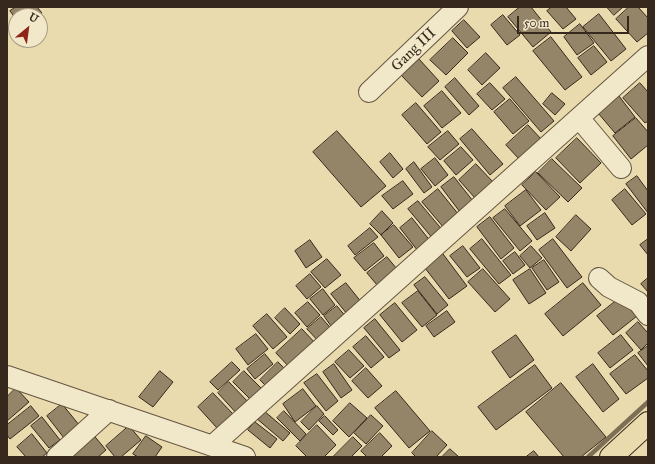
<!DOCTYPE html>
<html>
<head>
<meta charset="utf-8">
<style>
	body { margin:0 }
	#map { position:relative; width:655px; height:464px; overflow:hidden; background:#e9dbad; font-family:"IM FELL Great Primer",serif }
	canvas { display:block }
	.frame { position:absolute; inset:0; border:8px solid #37281e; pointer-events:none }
	.north { position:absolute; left:8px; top:8px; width:40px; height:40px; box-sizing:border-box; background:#f1e8ca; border:1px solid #a79b85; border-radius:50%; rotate:29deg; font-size:11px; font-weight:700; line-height:16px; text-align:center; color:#37281e }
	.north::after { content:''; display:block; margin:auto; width:14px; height:18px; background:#8f2418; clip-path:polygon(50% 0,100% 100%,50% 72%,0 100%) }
	.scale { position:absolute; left:517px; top:16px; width:112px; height:18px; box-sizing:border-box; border:2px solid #37281e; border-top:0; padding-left:5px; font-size:12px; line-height:14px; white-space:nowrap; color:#37281e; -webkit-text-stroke:3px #f1e8ca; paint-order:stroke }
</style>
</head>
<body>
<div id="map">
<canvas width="655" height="464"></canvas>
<div class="frame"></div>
<div class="north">U</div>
<div class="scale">50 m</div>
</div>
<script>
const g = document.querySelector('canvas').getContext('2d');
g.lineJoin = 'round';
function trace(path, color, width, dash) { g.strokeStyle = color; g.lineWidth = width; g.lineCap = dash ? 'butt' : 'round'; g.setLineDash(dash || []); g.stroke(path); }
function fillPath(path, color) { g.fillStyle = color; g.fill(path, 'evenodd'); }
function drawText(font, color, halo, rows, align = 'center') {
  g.font = font + ' "IM FELL Great Primer",serif'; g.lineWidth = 3; g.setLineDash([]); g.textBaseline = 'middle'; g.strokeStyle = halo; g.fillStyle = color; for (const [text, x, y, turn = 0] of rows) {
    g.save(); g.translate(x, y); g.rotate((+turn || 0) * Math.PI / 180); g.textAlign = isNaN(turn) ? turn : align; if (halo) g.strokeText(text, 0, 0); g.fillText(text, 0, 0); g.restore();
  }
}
trace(new Path2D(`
	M 588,457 L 648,402`), '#7d6f56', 4.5);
const building = new Path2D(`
	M 16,7 L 37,7 L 42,13 L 39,16 L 16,16 L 16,19 L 10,11 Z
	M 520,7 L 531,7 L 551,32 L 533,47 L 508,17 Z
	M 552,7 L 566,7 L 576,19 L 563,29 L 547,11 Z
	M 607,7 L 623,7 L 614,15 Z
	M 629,7 L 638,7 L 648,18 L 648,33 L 637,42 L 616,19 Z
	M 599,14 L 626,49 L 611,61 L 583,27 Z
	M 503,15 L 520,35 L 507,45 L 491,25 Z
	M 464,20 L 480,37 L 467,48 L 452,31 Z
	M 580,24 L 594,43 L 577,55 L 564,37 Z
	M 551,37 L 582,77 L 565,90 L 533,51 Z
	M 453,38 L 468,53 L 446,75 L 430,60 Z
	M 594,46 L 607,62 L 591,75 L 578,58 Z
	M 486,53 L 500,68 L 482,85 L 468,70 Z
	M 419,59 L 439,81 L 422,97 L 401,75 Z
	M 516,77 L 554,121 L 541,132 L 503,88 Z
	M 455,78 L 479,106 L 469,115 L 445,87 Z
	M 490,83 L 505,99 L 492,110 L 477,94 Z
	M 640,83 L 648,92 L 648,121 L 645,123 L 623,98 Z
	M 442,91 L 461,113 L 442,128 L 424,106 Z
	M 552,93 L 565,104 L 555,115 L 543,104 Z
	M 619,96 L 635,117 L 615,133 L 598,113 Z
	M 510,99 L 529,121 L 513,134 L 494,112 Z
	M 416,103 L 441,132 L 427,144 L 402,115 Z
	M 636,118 L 648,132 L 648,145 L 631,159 L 613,136 Z
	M 528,125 L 542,140 L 520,160 L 506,145 Z
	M 472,129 L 503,164 L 490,175 L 460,139 Z
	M 337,131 L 386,186 L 361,207 L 313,152 Z
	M 448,131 L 459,144 L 440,160 L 428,147 Z
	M 577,138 L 601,163 L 580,183 L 556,158 Z
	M 461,147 L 473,160 L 456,175 L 444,161 Z
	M 390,153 L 403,169 L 393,178 L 380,162 Z
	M 435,158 L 448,175 L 435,186 L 421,169 Z
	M 552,159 L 582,188 L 568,202 L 538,173 Z
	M 414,162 L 432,187 L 424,193 L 406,169 Z
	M 476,164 L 493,182 L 475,198 L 459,180 Z
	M 536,172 L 560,197 L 546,210 L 522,185 Z
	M 637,176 L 648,191 L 648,213 L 626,184 Z
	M 454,177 L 473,201 L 460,212 L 441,187 Z
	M 403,181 L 413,194 L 393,209 L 382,196 Z
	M 438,189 L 459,215 L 444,228 L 422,202 Z
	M 625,189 L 646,214 L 632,225 L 612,200 Z
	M 526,190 L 541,210 L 520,226 L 505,206 Z
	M 418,201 L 444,232 L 434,240 L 408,209 Z
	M 505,209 L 532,241 L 520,251 L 493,218 Z
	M 382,211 L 393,223 L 381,235 L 370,224 Z
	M 545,213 L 555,228 L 537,240 L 527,226 Z
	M 576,215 L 591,229 L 571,251 L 556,237 Z
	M 490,217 L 514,248 L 501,259 L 477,227 Z
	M 412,218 L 431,242 L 418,251 L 400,228 Z
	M 394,225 L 413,247 L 399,258 L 381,235 Z
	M 370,228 L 378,237 L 355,255 L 348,246 Z
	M 482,239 L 511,275 L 499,284 L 470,249 Z
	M 553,239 L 582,277 L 567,288 L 539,250 Z
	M 648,239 L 648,255 L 640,245 Z
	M 310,240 L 322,257 L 306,268 L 295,251 Z
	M 374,243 L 384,256 L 365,271 L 354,258 Z
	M 463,246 L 480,268 L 467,277 L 450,256 Z
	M 531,246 L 542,258 L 530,268 L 520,256 Z
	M 515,252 L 525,265 L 513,274 L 503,261 Z
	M 443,254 L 467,286 L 449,299 L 425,268 Z
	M 387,257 L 397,269 L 377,285 L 367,273 Z
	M 327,259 L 341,275 L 325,288 L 311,272 Z
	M 544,260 L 559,282 L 547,290 L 532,268 Z
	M 483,269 L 510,299 L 495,312 L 468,282 Z
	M 530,269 L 546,293 L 529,304 L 513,280 Z
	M 310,274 L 321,287 L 307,299 L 296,286 Z
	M 425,277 L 448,305 L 437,314 L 414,285 Z
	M 648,278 L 648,292 L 641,284 Z
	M 346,283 L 362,303 L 347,314 L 331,294 Z
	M 583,283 L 601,305 L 563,336 L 545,314 Z
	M 323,289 L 335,305 L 323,315 L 310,299 Z
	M 418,291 L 437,315 L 422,327 L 402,303 Z
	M 621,297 L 637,316 L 613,335 L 597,316 Z
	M 308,302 L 320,315 L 307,327 L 295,313 Z
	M 395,303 L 417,330 L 402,342 L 380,315 Z
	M 337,306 L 347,318 L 333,329 L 324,316 Z
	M 285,308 L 300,324 L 290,334 L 275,318 Z
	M 447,311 L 455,322 L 434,337 L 426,326 Z
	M 267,314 L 287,337 L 273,349 L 253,326 Z
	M 321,317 L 334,332 L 321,344 L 307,329 Z
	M 375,319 L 400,350 L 389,358 L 364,328 Z
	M 638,322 L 648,333 L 648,343 L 641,350 L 626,333 Z
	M 302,329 L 317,345 L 292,370 L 276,353 Z
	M 256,334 L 268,349 L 248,365 L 236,349 Z
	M 516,335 L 534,360 L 510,378 L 492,352 Z
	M 621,335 L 633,350 L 610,368 L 598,353 Z
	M 366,336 L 384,357 L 371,368 L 353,347 Z
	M 648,346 L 648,366 L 638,353 Z
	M 349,350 L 364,366 L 350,378 L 335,362 Z
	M 265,354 L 273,364 L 255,379 L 247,369 Z
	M 635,355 L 648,371 L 648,378 L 626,394 L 610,374 Z
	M 232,362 L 240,370 L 218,390 L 210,382 Z
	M 278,362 L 287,371 L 269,389 L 260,380 Z
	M 334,364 L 352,390 L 341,398 L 323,372 Z
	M 593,364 L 619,399 L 603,412 L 576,377 Z
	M 535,365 L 552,388 L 496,430 L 478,407 Z
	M 366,368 L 382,386 L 368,398 L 352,381 Z
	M 160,371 L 173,382 L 153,407 L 139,397 Z
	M 244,371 L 264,391 L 253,402 L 233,382 Z
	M 317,374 L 338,401 L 326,411 L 304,383 Z
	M 229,382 L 250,404 L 238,415 L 218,393 Z
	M 561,383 L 606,437 L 581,457 L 564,457 L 526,412 Z
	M 16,388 L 29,402 L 7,421 L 7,397 Z
	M 303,389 L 316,406 L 295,422 L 283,404 Z
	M 396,391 L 430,431 L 409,448 L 375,408 Z
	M 213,393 L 233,414 L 217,428 L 198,407 Z
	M 350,403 L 367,418 L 349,437 L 333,421 Z
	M 62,404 L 80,426 L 64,438 L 47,416 Z
	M 31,406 L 39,416 L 10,439 L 7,435 L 7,425 Z
	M 317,406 L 324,414 L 309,430 L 301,422 Z
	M 263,410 L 290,433 L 283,441 L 256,418 Z
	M 284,411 L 306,434 L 300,441 L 277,418 Z
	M 371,415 L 383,426 L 366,444 L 354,433 Z
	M 325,416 L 338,430 L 333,435 L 319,421 Z
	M 42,417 L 60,440 L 49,448 L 31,426 Z
	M 255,422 L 277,439 L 270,448 L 248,430 Z
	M 317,425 L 336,445 L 324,457 L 307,457 L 296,446 Z
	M 129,426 L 141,440 L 121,457 L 115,457 L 106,446 Z
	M 432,431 L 447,445 L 436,457 L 416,457 L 412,453 Z
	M 91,432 L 106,450 L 98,457 L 65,457 Z
	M 380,433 L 392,446 L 381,457 L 367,457 L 361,451 Z
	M 32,434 L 47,453 L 42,457 L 26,457 L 17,447 Z
	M 146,436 L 162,447 L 155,457 L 138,457 L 133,454 Z
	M 353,437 L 362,446 L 351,457 L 333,457 Z
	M 450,449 L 459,457 L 442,457 Z
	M 534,451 L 539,457 L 526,457 Z`);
fillPath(building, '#948568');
trace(building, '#37281e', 1);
const minor = new Path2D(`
	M 369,92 L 458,7
	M 579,118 L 621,168
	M 599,278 L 609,287 L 638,302 L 648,315
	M 7,376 L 245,457
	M 212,446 L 648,56
	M 57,457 L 109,410`);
const major = new Path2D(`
	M 611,457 L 648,423`);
trace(minor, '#645542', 22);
trace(major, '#37281e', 24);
trace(minor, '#f1e8ca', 20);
trace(major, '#e9dbad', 22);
drawText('15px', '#37281e', '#f1e8ca', [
	["Gang III",414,50,-44]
]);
</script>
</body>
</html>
